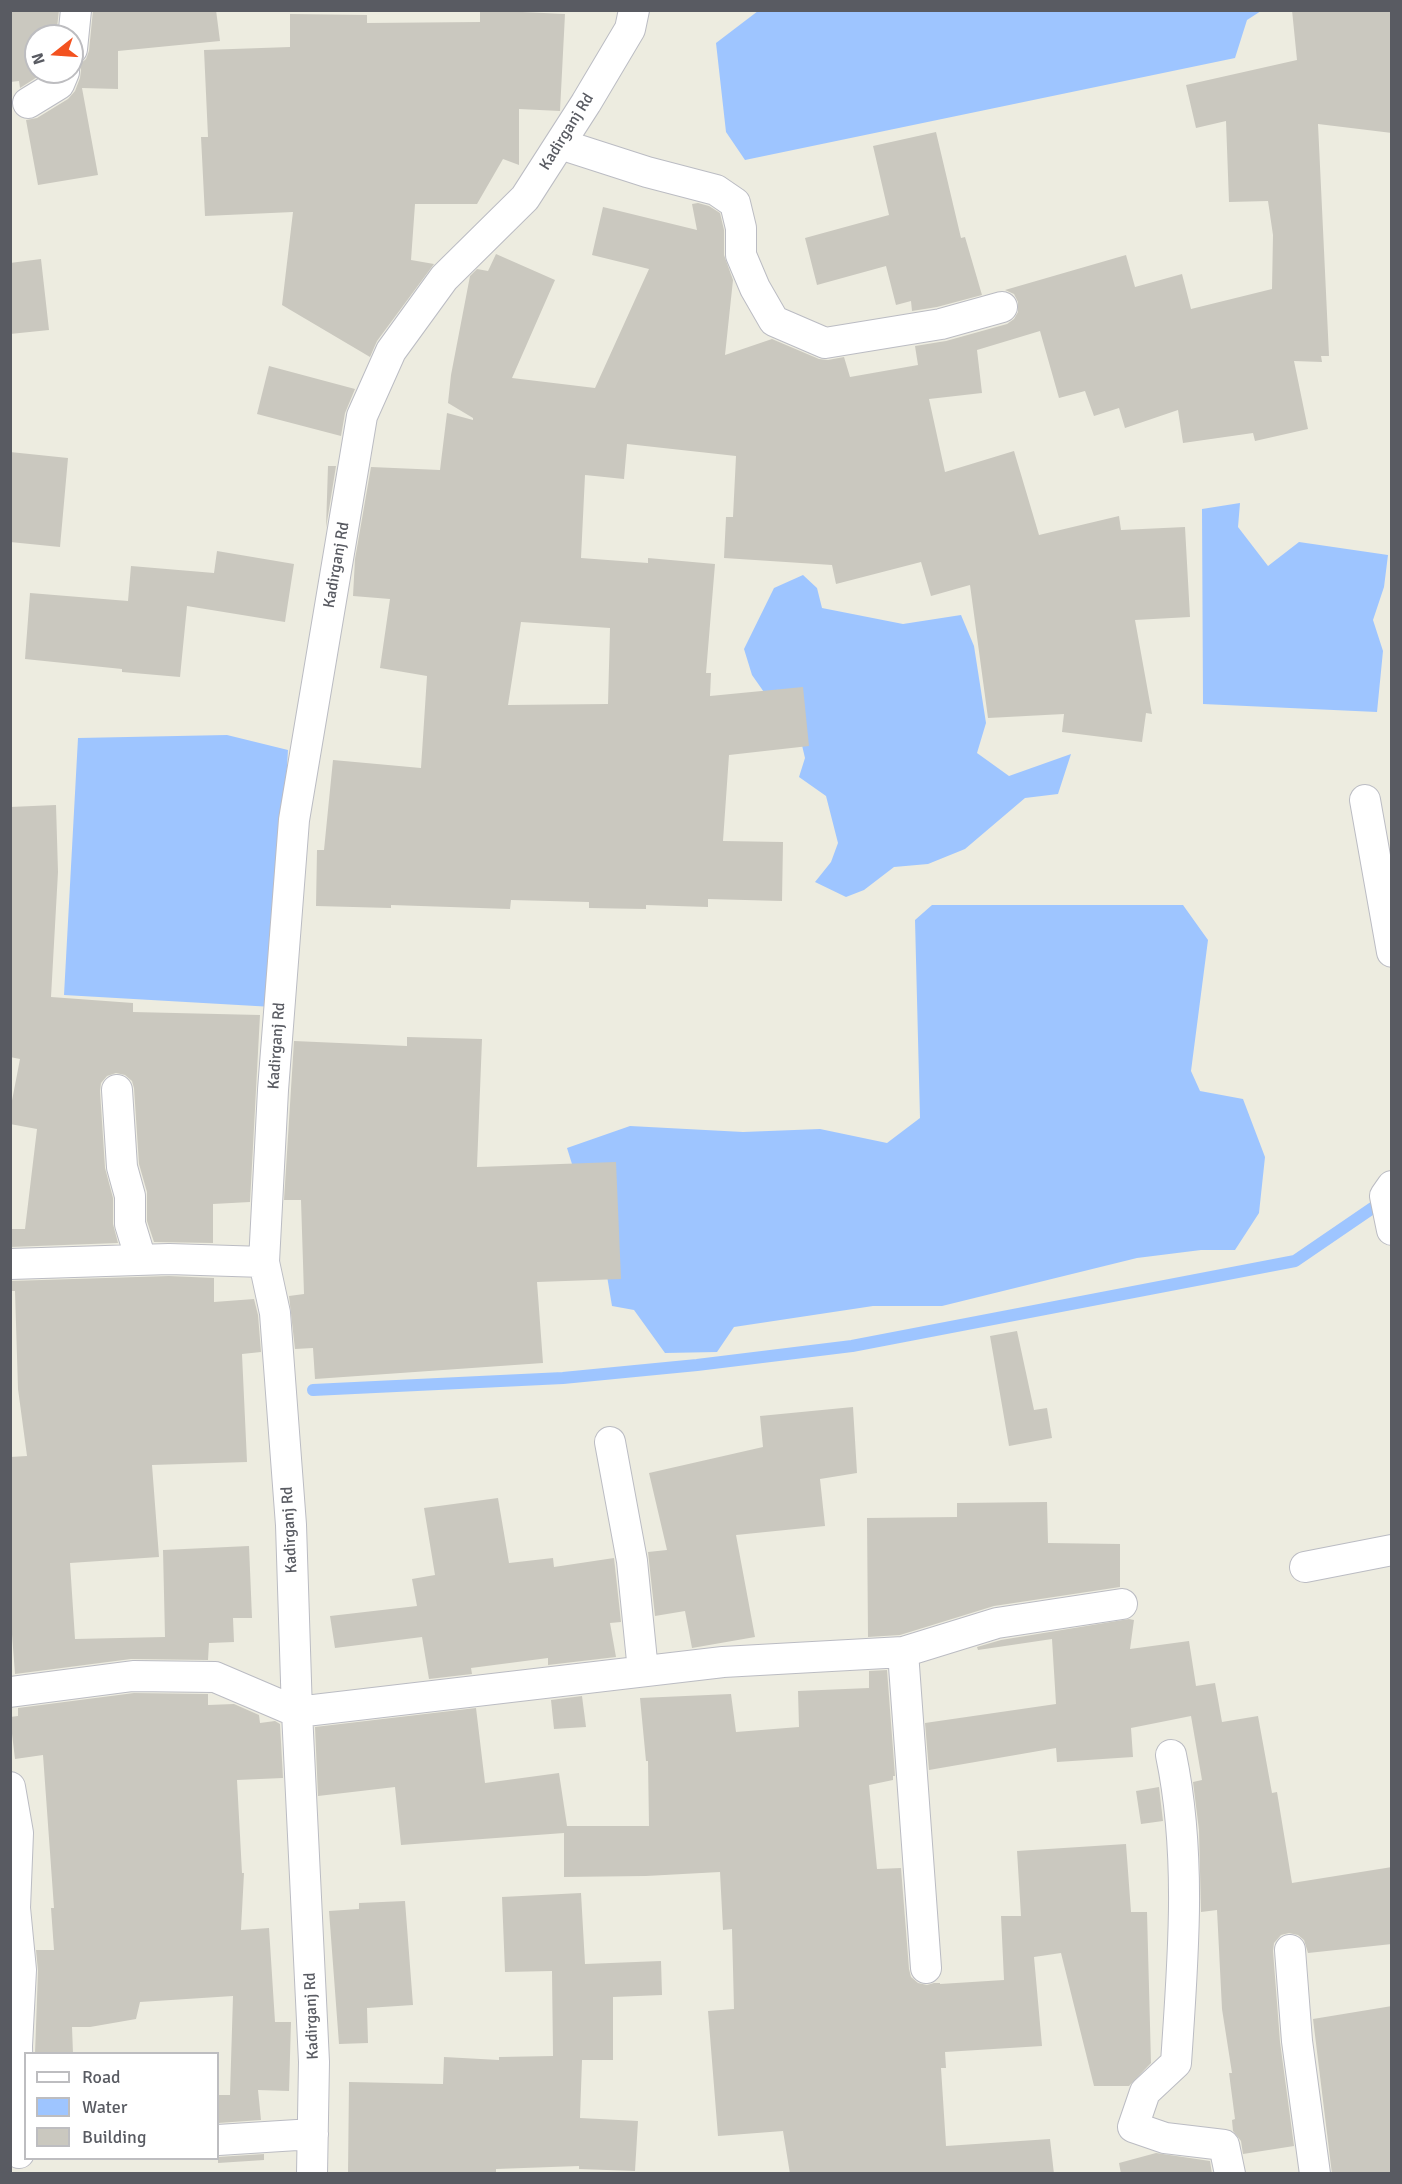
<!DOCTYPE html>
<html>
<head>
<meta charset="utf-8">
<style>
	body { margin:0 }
	#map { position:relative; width:1402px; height:2184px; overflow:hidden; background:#edece0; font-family:Signika,sans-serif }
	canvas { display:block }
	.frame { position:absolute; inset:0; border:12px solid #595b62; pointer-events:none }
	.legend { position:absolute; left:24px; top:2052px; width:195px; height:108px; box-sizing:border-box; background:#fff; border:2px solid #bdbdc0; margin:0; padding:8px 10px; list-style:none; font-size:18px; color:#595b62 }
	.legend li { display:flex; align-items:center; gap:12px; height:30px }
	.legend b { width:30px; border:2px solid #bdbdc0 }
	.north { position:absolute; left:24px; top:24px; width:60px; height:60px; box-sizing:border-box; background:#fff; border:2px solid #bdbdc0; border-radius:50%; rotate:253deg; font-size:16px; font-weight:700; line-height:24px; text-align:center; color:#595b62 }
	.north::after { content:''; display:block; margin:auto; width:21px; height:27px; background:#f35220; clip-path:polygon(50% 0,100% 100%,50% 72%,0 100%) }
</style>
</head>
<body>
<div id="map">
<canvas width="1402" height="2184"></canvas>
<div class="frame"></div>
<ul class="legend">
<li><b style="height:8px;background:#fff"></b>Road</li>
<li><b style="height:16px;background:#9ec5ff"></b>Water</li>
<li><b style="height:16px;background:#cac8bf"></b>Building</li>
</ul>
<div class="north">N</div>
</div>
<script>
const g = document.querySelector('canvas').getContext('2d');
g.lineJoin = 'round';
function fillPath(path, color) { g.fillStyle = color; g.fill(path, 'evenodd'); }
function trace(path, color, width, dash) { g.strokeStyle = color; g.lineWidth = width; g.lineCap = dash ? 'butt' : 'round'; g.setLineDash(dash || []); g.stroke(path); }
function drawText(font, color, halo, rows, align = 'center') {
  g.font = font + ' Signika,sans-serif'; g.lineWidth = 6; g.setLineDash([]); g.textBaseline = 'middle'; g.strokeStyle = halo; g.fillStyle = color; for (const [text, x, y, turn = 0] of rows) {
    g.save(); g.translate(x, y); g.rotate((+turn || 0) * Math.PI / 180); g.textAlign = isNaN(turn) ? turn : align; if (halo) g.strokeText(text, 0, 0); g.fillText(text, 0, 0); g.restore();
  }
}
fillPath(new Path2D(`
	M 758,11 L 758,10 L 1261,11 L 1247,20 L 1235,58 L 745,160 L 726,132 L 716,43 Z
	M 1240,503 L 1238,527 L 1268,566 L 1299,542 L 1388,555 L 1384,587 L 1373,620 L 1383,651 L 1377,712 L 1203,704 L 1202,509 Z
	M 803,575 L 817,588 L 822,608 L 903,624 L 961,615 L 974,646 L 986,723 L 977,753 L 1009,776 L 1071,754 L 1058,794 L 1025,798 L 965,849 L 928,864 L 894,867 L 864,890 L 846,897 L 815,882 L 831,862 L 838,843 L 826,796 L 799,777 L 805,758 L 796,720 L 773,705 L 752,675 L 744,649 L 774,588 Z
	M 227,735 L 288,750 L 273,1007 L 64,995 L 78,738 Z
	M 932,905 L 1183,905 L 1208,940 L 1191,1071 L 1200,1091 L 1243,1099 L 1265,1157 L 1259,1213 L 1235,1250 L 1201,1250 L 1137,1258 L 942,1306 L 873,1306 L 734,1327 L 717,1352 L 665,1353 L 634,1310 L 612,1306 L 607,1276 L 567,1148 L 630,1126 L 743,1132 L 820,1129 L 887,1143 L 920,1118 L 915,920 Z`), '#9ec5ff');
trace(new Path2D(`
	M 313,1390 L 563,1378 L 697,1365 L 852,1346 L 1295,1261 L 1374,1207`), '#9ec5ff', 12);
fillPath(new Path2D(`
	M 10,10 L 59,10 L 56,36 L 36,36 L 36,72 L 45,72 L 20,88 L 19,81 L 10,82 Z
	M 93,10 L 216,10 L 220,41 L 118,51 L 118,89 L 82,88 L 98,175 L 38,185 L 26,120 L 37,118 L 68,99 L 75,91 L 80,78 L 81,70 L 79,65 L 86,59 L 89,51 Z
	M 480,10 L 565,14 L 560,111 L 519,109 L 519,165 L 503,159 L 477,204 L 415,204 L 411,260 L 434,264 L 377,341 L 370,357 L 282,305 L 293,212 L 205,216 L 201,137 L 208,137 L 204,50 L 290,47 L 290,14 L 367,15 L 367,23 L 480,22 Z
	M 1292,10 L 1392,10 L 1392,133 L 1318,124 L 1329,356 L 1321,356 L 1322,362 L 1294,361 L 1308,429 L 1255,441 L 1253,433 L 1183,443 L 1178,410 L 1125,428 L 1119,408 L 1094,416 L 1085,391 L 1059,398 L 1040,331 L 977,350 L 982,393 L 929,399 L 945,472 L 1014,451 L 1039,535 L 1119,516 L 1121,530 L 1185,527 L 1190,617 L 1135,620 L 1152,714 L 1146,713 L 1142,742 L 1062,732 L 1064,714 L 988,718 L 970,585 L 931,596 L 921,562 L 836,584 L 832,565 L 724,558 L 726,517 L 733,517 L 736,456 L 627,444 L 624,479 L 585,475 L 581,558 L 648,563 L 648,558 L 715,564 L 706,673 L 711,673 L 710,696 L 803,687 L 809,746 L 729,755 L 723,841 L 783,842 L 782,901 L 708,899 L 708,907 L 646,905 L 646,909 L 589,908 L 589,902 L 511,900 L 510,909 L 391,905 L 391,908 L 316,906 L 317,850 L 324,850 L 333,760 L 421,768 L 427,676 L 380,668 L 390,599 L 353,596 L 355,559 L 371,467 L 440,470 L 447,413 L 473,420 L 473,418 L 448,403 L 451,375 L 470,276 L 477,269 L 488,271 L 496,254 L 555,280 L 512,378 L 595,388 L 649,269 L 592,255 L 603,207 L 697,230 L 692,204 L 698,203 L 709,206 L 720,213 L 724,230 L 724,255 L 733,280 L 725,355 L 772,339 L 819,359 L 828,360 L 844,357 L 850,377 L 918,365 L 915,346 L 946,341 L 1007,324 L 1014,319 L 1018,312 L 1018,302 L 1014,294 L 1005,290 L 1126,255 L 1135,287 L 1182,274 L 1191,309 L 1272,289 L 1273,235 L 1268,201 L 1229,202 L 1226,121 L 1196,128 L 1186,85 L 1297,60 ZM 521,622 L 610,628 L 608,704 L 508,705 Z
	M 936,132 L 961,238 L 965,237 L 982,295 L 937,307 L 912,311 L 911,301 L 896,305 L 886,266 L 817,285 L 805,238 L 889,215 L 873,146 Z
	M 41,259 L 49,330 L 10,334 L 10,263 Z
	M 269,366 L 355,389 L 345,413 L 341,436 L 257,414 Z
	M 10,452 L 68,458 L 60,547 L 10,542 Z
	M 328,466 L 336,466 L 326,528 Z
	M 217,551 L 294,564 L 285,622 L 187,606 L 180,677 L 122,672 L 122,669 L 25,659 L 30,593 L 128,601 L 131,566 L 214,573 Z
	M 56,805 L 58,872 L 51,997 L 133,1003 L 133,1012 L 260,1015 L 250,1202 L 213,1204 L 213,1243 L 154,1242 L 147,1221 L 147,1192 L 139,1164 L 134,1088 L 132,1081 L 125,1075 L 116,1073 L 107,1076 L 101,1083 L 100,1091 L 105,1168 L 113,1198 L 113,1224 L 118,1243 L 10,1247 L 10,1229 L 25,1229 L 37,1129 L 10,1124 L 10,1111 L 20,1059 L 10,1057 L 10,807 Z
	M 407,1037 L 482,1039 L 477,1167 L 616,1162 L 621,1279 L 537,1282 L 543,1363 L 315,1379 L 313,1348 L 295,1349 L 289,1296 L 304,1294 L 301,1200 L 284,1200 L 294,1041 L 407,1046 Z
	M 169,1276 L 214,1278 L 214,1302 L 254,1299 L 258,1315 L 261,1352 L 242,1354 L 247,1462 L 152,1465 L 159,1557 L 70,1563 L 75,1639 L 165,1637 L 163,1550 L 249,1546 L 252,1618 L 233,1618 L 234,1642 L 209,1643 L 208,1660 L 131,1659 L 15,1674 L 10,1608 L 10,1457 L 27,1456 L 18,1389 L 15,1291 L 10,1291 L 10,1281 Z
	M 1017,1331 L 1034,1410 L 1047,1408 L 1052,1438 L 1009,1446 L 990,1336 Z
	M 853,1407 L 857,1473 L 820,1479 L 825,1526 L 736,1535 L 755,1637 L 692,1648 L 685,1611 L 655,1616 L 648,1552 L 667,1550 L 649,1473 L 763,1447 L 760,1416 Z
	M 498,1498 L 509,1563 L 553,1558 L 554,1567 L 614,1558 L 621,1622 L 610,1623 L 616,1657 L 548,1665 L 548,1658 L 471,1668 L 472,1674 L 429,1679 L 422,1637 L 335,1648 L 330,1616 L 417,1606 L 412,1579 L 435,1575 L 424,1508 Z
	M 1047,1502 L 1048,1543 L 1120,1544 L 1120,1587 L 994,1606 L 900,1635 L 868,1637 L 867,1518 L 957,1517 L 957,1503 Z
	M 1129,1619 L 1134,1620 L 1130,1649 L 1189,1641 L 1196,1686 L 1215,1683 L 1222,1722 L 1258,1716 L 1272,1793 L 1277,1792 L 1292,1883 L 1392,1867 L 1392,1944 L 1308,1953 L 1304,1940 L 1298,1935 L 1289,1933 L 1281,1935 L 1274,1943 L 1273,1951 L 1280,2042 L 1294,2146 L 1243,2154 L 1241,2141 L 1233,2131 L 1232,2120 L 1235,2119 L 1229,2073 L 1232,2073 L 1222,2009 L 1217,1910 L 1201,1912 L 1199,1830 L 1193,1782 L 1202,1780 L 1191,1716 L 1131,1728 L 1133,1757 L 1057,1762 L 1056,1748 L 929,1770 L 925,1723 L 1056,1704 L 1052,1639 L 978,1650 L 977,1647 L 1001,1640 Z
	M 887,1670 L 895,1776 L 893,1776 L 893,1780 L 869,1785 L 877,1869 L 901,1868 L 909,1969 L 911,1977 L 918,1983 L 927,1985 L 934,1983 L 940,1983 L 940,1984 L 1004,1980 L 1001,1916 L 1021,1916 L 1017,1851 L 1126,1844 L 1131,1912 L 1147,1912 L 1151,2063 L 1129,2086 L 1094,2086 L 1061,1953 L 1034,1957 L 1042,2046 L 945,2052 L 946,2068 L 941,2068 L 946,2146 L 1050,2139 L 1054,2174 L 790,2174 L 783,2131 L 718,2136 L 708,2011 L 734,2009 L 732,1929 L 723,1930 L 720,1872 L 646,1876 L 564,1877 L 564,1833 L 401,1845 L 395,1787 L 318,1796 L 315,1727 L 476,1708 L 485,1783 L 559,1773 L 567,1826 L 649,1826 L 648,1761 L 646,1761 L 640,1698 L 731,1694 L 736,1732 L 799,1727 L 798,1691 L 869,1688 L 869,1671 Z
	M 134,1693 L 208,1694 L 208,1705 L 234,1704 L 259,1715 L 260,1723 L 275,1721 L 280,1724 L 283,1778 L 237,1780 L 242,1873 L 244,1873 L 241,1930 L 269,1928 L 275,2022 L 291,2022 L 289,2091 L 258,2090 L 261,2120 L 218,2123 L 218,2095 L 230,2095 L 233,1996 L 140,2002 L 136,2019 L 90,2027 L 72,2027 L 73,2054 L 35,2054 L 38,1971 L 36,1950 L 54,1950 L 51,1908 L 54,1908 L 43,1755 L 15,1759 L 10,1717 L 18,1716 L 18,1708 Z
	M 582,1696 L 586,1727 L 554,1729 L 551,1700 Z
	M 1159,1787 L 1163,1821 L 1141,1824 L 1136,1791 Z
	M 581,1893 L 585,1964 L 661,1961 L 662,1995 L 613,1997 L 613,2060 L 582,2060 L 580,2118 L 638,2121 L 635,2171 L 579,2169 L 579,2166 L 496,2169 L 496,2174 L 348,2174 L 349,2082 L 443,2084 L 444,2057 L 499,2060 L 499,2057 L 553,2056 L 552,1971 L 505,1972 L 502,1897 Z
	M 405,1901 L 413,2005 L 367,2008 L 368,2043 L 339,2044 L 329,1911 L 359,1909 L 359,1903 Z
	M 1392,2006 L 1392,2174 L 1332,2174 L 1313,2019 Z
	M 1156,2153 L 1210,2161 L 1212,2174 L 1121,2174 L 1119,2163 Z
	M 264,2154 L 264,2160 L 218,2163 L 218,2157 Z`), '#cac8bf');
const street = new Path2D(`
	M 72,49 L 76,10
	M 28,103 L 59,84 L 64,72
	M 560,144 L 647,172 L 716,190 L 735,203 L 741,228 L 741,255 L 755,288 L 774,321 L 825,343 L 941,324 L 1002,307
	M 1365,800 L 1392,952
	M 117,1090 L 122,1167 L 130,1196 L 130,1224 L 141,1260
	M 1392,1186 L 1385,1196 L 1392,1230
	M 10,1264 L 169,1259 L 264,1262
	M 610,1442 L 632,1561 L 643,1671
	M 1305,1567 L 1392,1550
	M 903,1652 L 926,1968
	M 10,1692 L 133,1676 L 215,1677 L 297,1712 L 723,1662 L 903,1652 L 997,1623 L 1122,1604
	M 1171,1755 C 1192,1856 1183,1960 1176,2063 L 1145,2092 L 1133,2127 L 1165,2138 L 1224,2145 L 1230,2174
	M 10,1787 L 18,1833 L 15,1908 L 21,1970 L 17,2046 L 19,2153
	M 1290,1950 L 1297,2041 L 1315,2174
	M 218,2140 L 313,2134
	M 312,2174 L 314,2062 L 297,1712 L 291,1525 L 275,1313 L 264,1262 L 273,1090 L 294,820 L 362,416 L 391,351 L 444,278 L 525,198 L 586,103 L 630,29 L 634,10`);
trace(street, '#bbbcc3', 32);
trace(street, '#fff', 30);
drawText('16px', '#595b62', '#fff', [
	["Kadirganj Rd",567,132,-58],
	["Kadirganj Rd",337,565,-80],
	["Kadirganj Rd",277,1046,-86],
	["Kadirganj Rd",290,1530,-93],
	["Kadirganj Rd",312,2016,-92]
]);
</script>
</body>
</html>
